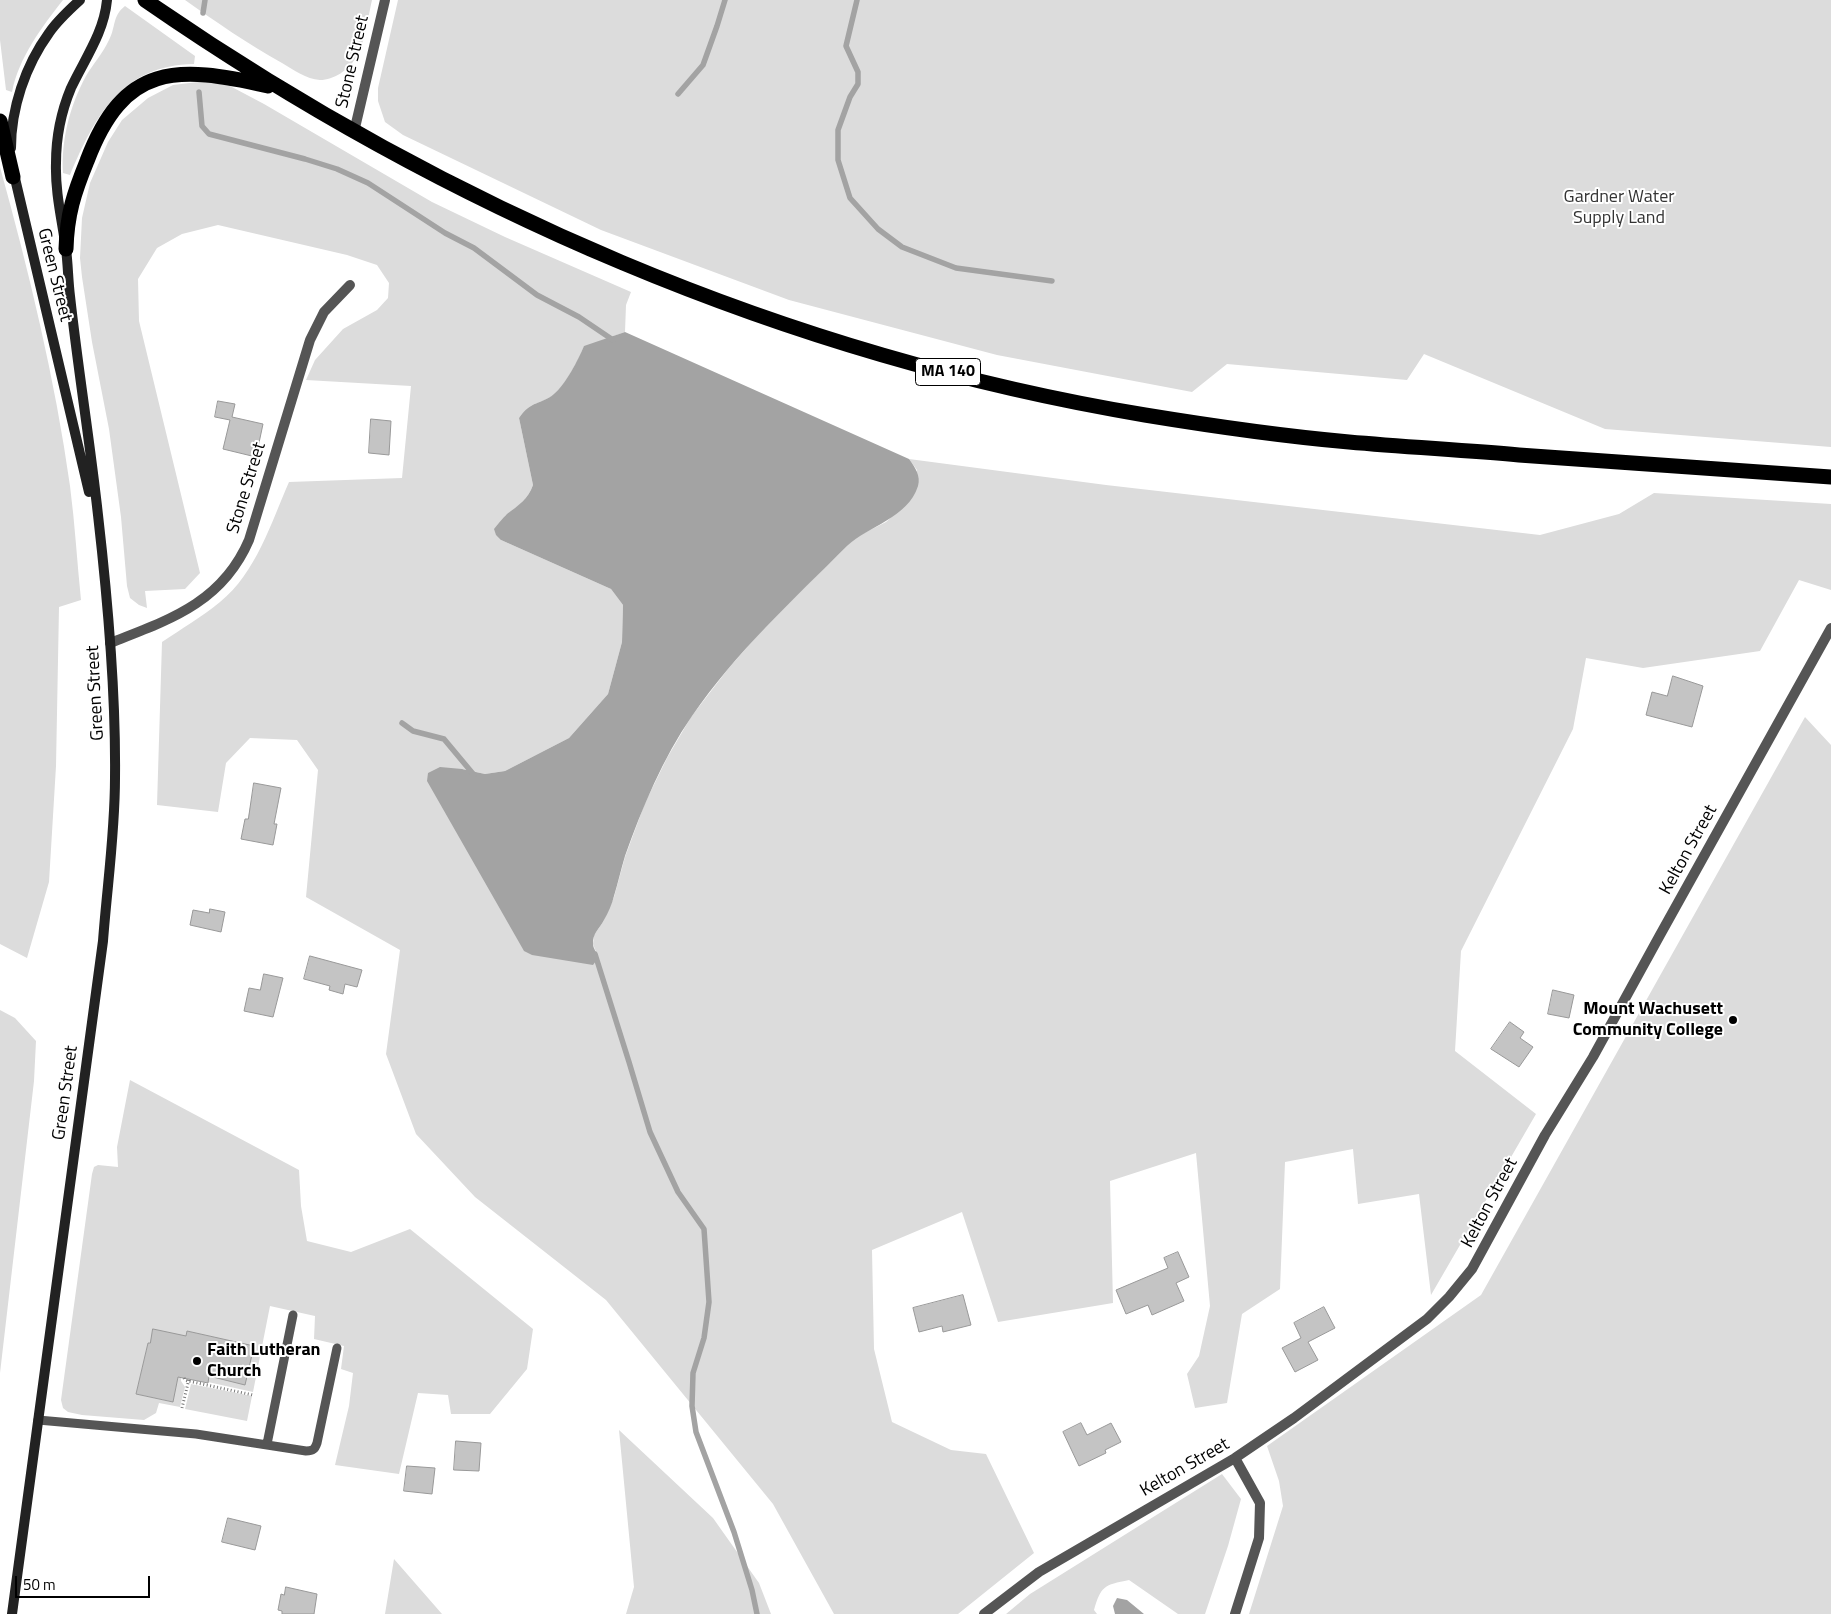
<!DOCTYPE html>
<html>
<head>
<meta charset="utf-8">
<style>
	body { margin:0 }
	#map { position:relative; width:1831px; height:1614px; overflow:hidden; background:#fff; font-family:"Titillium Web",sans-serif }
	canvas { display:block }
	.scale { position:absolute; left:15px; top:1576px; width:135px; height:22px; box-sizing:border-box; border:2px solid #000; border-top:0; padding-left:6px; font-size:15px; line-height:18px; white-space:nowrap; color:#000; -webkit-text-stroke:4px #fff; paint-order:stroke }
</style>
</head>
<body>
<div id="map">
<canvas width="1831" height="1614"></canvas>
<div class="scale">50 m</div>
</div>
<script>
const g = document.querySelector('canvas').getContext('2d');
g.lineJoin = 'round';
function fillPath(path, color) { g.fillStyle = color; g.fill(path, 'evenodd'); }
function trace(path, color, width, dash) { g.strokeStyle = color; g.lineWidth = width; g.lineCap = dash ? 'butt' : 'round'; g.setLineDash(dash || []); g.stroke(path); }
function drawText(font, color, halo, rows, align = 'center') {
  g.font = font + ' "Titillium Web",sans-serif'; g.lineWidth = 4; g.setLineDash([]); g.textBaseline = 'middle'; g.strokeStyle = halo; g.fillStyle = color; for (const [text, x, y, turn = 0] of rows) {
    g.save(); g.translate(x, y); g.rotate((+turn || 0) * Math.PI / 180); g.textAlign = isNaN(turn) ? turn : align; if (halo) g.strokeText(text, 0, 0); g.fillText(text, 0, 0); g.restore();
  }
}
fillPath(new Path2D(`
	M 0,0 L 63,0 C 42,27 19,57 12,92 L 6,90 L 0,40 Z
	M 185,0 L 372,0 C 368,17 365,45 355,59 C 348,70 334,80 320,80 C 306,79 294,70 282,63 C 248,44 216,22 185,0 Z
	M 398,0 L 1831,0 L 1831,447 L 1605,429 L 1424,354 L 1407,380 L 1227,364 L 1192,392 L 997,355 L 789,300 L 601,230 L 403,135 L 385,122 L 378,101 L 378,88 Z
	M 125,6 L 195,56 L 194,64 C 122,65 95,116 70,175 L 63,173 C 61,140 70,105 86,76 C 93,64 103,53 109,40 C 116,27 112,16 125,6 Z
	M 206,81 L 230,86 L 264,104 L 432,202 L 505,237 L 631,292 L 626,305 L 625,332 L 584,347 C 578,360 566,384 555,394 C 541,405 531,400 519,418 L 533,485 C 528,499 518,507 505,516 L 501,540 L 611,589 L 623,605 L 622,642 L 608,694 L 569,738 L 505,771 L 485,774 L 462,769 L 596,952 L 593,944 L 594,935 L 603,922 L 614,897 L 625,857 L 645,803 L 667,758 L 691,717 L 728,669 L 770,621 L 856,537 L 886,522 L 909,501 L 917,470 L 909,459 L 1106,485 L 1540,535 L 1619,514 L 1654,493 L 1831,504 L 1831,590 L 1799,580 L 1760,651 L 1643,668 L 1586,658 L 1573,729 L 1461,951 L 1455,1051 L 1536,1114 L 1431,1295 L 1419,1194 L 1358,1204 L 1353,1149 L 1285,1162 L 1280,1289 L 1242,1314 L 1227,1403 L 1195,1408 L 1187,1374 L 1199,1356 L 1210,1306 L 1196,1153 L 1110,1181 L 1113,1303 L 998,1322 L 962,1212 L 872,1250 L 874,1349 L 892,1422 L 951,1450 L 986,1454 L 1034,1553 L 958,1614 L 834,1614 L 773,1504 L 606,1300 L 475,1197 L 416,1134 L 386,1054 L 400,950 L 306,897 L 318,770 L 297,740 L 250,738 L 226,763 L 218,812 L 157,805 L 162,642 C 181,629 202,617 220,602 C 256,573 271,523 289,482 L 402,478 L 411,386 L 306,380 L 315,360 L 343,329 L 377,310 L 388,298 L 389,283 L 377,265 L 347,255 L 218,225 L 182,234 L 157,248 L 138,279 L 139,321 L 200,573 L 185,589 L 145,591 L 147,608 L 139,605 L 130,598 L 127,586 L 121,517 L 109,429 L 92,342 L 82,277 L 80,258 L 82,218 L 90,183 L 108,142 L 122,120 L 148,98 L 173,85 Z
	M 0,167 C 29,272 55,379 70,486 C 75,524 77,562 81,600 L 59,607 L 56,766 L 49,882 L 27,958 L 0,944 Z
	M 1805,717 L 1831,745 L 1831,1614 L 1249,1614 L 1283,1506 L 1279,1481 L 1267,1446 L 1481,1295 Z
	M 0,1010 L 15,1018 L 36,1041 L 34,1081 L 0,1373 Z
	M 130,1080 L 299,1170 L 301,1206 L 307,1241 L 351,1252 L 410,1229 L 533,1329 L 527,1369 L 490,1414 L 451,1414 L 448,1395 L 418,1393 L 399,1474 L 335,1465 L 349,1406 L 353,1373 L 341,1369 L 344,1346 L 314,1339 L 315,1316 L 270,1306 L 253,1392 L 208,1382 L 209,1376 L 245,1384 L 253,1346 L 187,1331 L 186,1336 L 148,1343 L 136,1394 L 172,1402 L 178,1376 L 181,1377 L 181,1381 L 185,1387 L 180,1407 L 159,1403 L 156,1413 L 144,1420 L 82,1415 L 68,1412 L 63,1408 L 61,1400 L 92,1174 L 94,1167 L 98,1165 L 118,1167 L 117,1147 Z
	M 191,1384 L 252,1396 L 247,1421 L 185,1409 Z
	M 619,1430 L 713,1518 L 759,1583 L 771,1614 L 626,1614 L 634,1587 Z
	M 1222,1474 L 1241,1499 L 1228,1546 L 1205,1614 L 1178,1614 L 1129,1580 C 1104,1585 1101,1586 1094,1610 L 1097,1614 L 1006,1614 L 1030,1594 Z
	M 394,1559 L 442,1614 L 385,1614 Z`), '#dcdcdc');
fillPath(new Path2D(`
	M 625,332 L 909,459 C 915,467 921,476 918,486 C 908,518 868,526 847,546 C 793,600 736,652 692,716 C 663,758 642,808 625,856 C 621,869 618,883 614,896 C 612,904 608,913 604,920 C 600,928 592,934 593,944 C 593,948 597,953 598,958 L 593,965 L 532,955 L 524,951 L 427,781 L 428,773 L 440,767 L 462,769 L 485,774 L 505,771 L 569,738 L 608,694 L 622,642 L 623,605 L 611,589 L 501,540 L 496,535 L 494,529 C 498,524 502,519 507,514 C 519,505 528,499 533,485 L 519,418 C 531,400 541,405 554,394 C 566,384 578,360 584,346 Z
	M 1117,1598 L 1127,1600 L 1144,1614 L 1115,1614 L 1113,1606 Z`), '#a3a3a3');
trace(new Path2D(`
	M 857,0 L 846,46 L 858,72 L 858,84 L 850,97 L 838,130 L 838,160 L 850,198 L 878,229 L 902,247 L 956,268 L 1052,281
	M 203,13 L 205,0
	M 199,92 L 202,126 L 209,134 L 305,159 L 337,169 L 368,183 L 445,233 L 474,248 L 537,295 L 579,317 L 613,340
	M 678,94 L 703,65 L 717,26 L 725,0
	M 402,723 L 413,731 L 444,739 L 474,775
	M 595,954 L 629,1062 L 650,1132 L 678,1192 L 704,1229 L 709,1302 L 704,1338 L 693,1373 L 692,1406 L 696,1432 L 734,1532 L 752,1590 L 757,1614`), '#a3a3a3', 5.5);
const building = new Path2D(`
	M 218,401 L 235,404 L 232,417 L 263,424 L 256,457 L 223,449 L 230,420 L 215,417 Z
	M 371,419 L 391,421 L 389,455 L 369,453 Z
	M 1673,676 L 1703,686 L 1692,727 L 1646,715 L 1652,692 L 1667,696 Z
	M 254,783 L 281,788 L 274,824 L 277,824 L 273,845 L 241,839 L 245,819 L 248,819 Z
	M 210,909 L 225,912 L 221,932 L 190,925 L 193,910 L 209,913 Z
	M 310,956 L 362,970 L 357,987 L 345,984 L 343,994 L 329,990 L 330,986 L 304,979 Z
	M 264,974 L 283,978 L 273,1017 L 244,1011 L 249,988 L 260,990 Z
	M 1553,990 L 1574,995 L 1569,1018 L 1548,1014 Z
	M 1510,1022 L 1524,1032 L 1520,1038 L 1533,1047 L 1519,1067 L 1491,1049 Z
	M 1178,1252 L 1189,1277 L 1176,1283 L 1184,1301 L 1152,1315 L 1148,1305 L 1126,1314 L 1116,1290 L 1168,1268 L 1164,1258 Z
	M 963,1295 L 971,1325 L 943,1332 L 942,1326 L 919,1332 L 913,1308 Z
	M 1324,1307 L 1335,1328 L 1308,1342 L 1318,1360 L 1295,1372 L 1282,1348 L 1301,1338 L 1294,1323 Z
	M 153,1329 L 186,1336 L 187,1331 L 254,1346 L 245,1385 L 209,1376 L 208,1383 L 178,1377 L 173,1402 L 136,1394 L 148,1343 L 150,1343 Z
	M 1081,1423 L 1087,1435 L 1111,1423 L 1121,1442 L 1105,1450 L 1106,1453 L 1079,1466 L 1063,1432 Z
	M 456,1441 L 481,1443 L 479,1471 L 454,1470 Z
	M 407,1466 L 435,1468 L 432,1494 L 404,1491 Z
	M 228,1518 L 261,1526 L 255,1550 L 222,1542 Z
	M 286,1587 L 317,1594 L 314,1614 L 282,1614 L 282,1611 L 278,1610 L 281,1594 L 284,1595 Z`);
fillPath(building, '#c4c4c4');
trace(building, '#999', 1);
trace(new Path2D(`
	M 184,1378 L 185,1380 L 188,1381 L 253,1395
	M 182,1408 L 189,1379`), '#777', 3, [1, 2.5]);
trace(new Path2D(`
	M 38,1420 L 196,1434 L 306,1451 C 313,1451 315,1449 317,1443 L 337,1348
	M 267,1444 L 293,1315`), '#555', 9);
trace(new Path2D(`
	M 354,132 L 385,0
	M 110,643 C 169,620 222,603 249,540 L 310,340 L 324,312 L 350,285
	M 1235,1458 L 1260,1503 L 1259,1538 L 1235,1614
	M 984,1614 L 1039,1572 L 1235,1458 L 1294,1418 L 1427,1319 L 1449,1297 L 1472,1269 L 1545,1135 L 1593,1057 L 1660,935 L 1831,628`), '#555', 10);
trace(new Path2D(`
	M 11,148 C 11,109 25,66 49,33 C 57,21 69,10 80,0
	M 13,170 L 89,492
	M 12,1614 L 103,941 C 107,887 115,833 115,778 C 116,691 108,602 98,515 C 90,442 78,369 70,296 C 68,280 68,264 66,249 C 62,220 55,192 56,163 C 56,138 61,112 71,88 C 84,60 104,33 107,0`), '#222', 10);
trace(new Path2D(`
	M 145,0 C 444,207 785,355 1145,415 C 1212,426 1281,436 1349,442 C 1405,447 1462,450 1519,455 C 1623,462 1727,470 1831,477
	M 0,121 L 13,177
	M 66,249 C 67,214 74,193 87,161 C 124,63 176,65 268,86`), '#000', 15);
for (const [x, y, r, color] of [
	[1733,1020,5,"#000"],
	[197,1361,5,"#000"]
]) { const dot = new Path2D(); dot.arc(x, y, r, 0, 2 * Math.PI); g.fillStyle = color; g.fill(dot); trace(dot, '#fff', 2); }
for (const [x, y, w] of [
	[948,372,65]
]) { const box = new Path2D(); box.roundRect(x - w / 2, y - 13.5, w, 27, 4); g.fillStyle = '#fff'; g.fill(box); trace(box, '#000', 1); }
drawText('bold 16px', '#000', null, [
	["MA 140",948,372]
]);
drawText('18px', '#000', '#fff', [
	["Stone Street",353,62,-77],
	["Green Street",54,275,76],
	["Stone Street",247,488,-73],
	["Green Street",96,693,-93],
	["Kelton Street",1689,850,-61],
	["Green Street",66,1093,-82],
	["Kelton Street",1490,1203,-62],
	["Kelton Street",1185,1468,-30]
]);
drawText('18px', '#333', '#fff', [
	["Gardner Water",1619,198],
	["Supply Land",1619,219]
]);
drawText('bold 18px', '#000', '#fff', [
	["Mount Wachusett",1723,1010],
	["Community College",1723,1031],
	["Faith Lutheran",207,1351,"left"],
	["Church",207,1372,"left"]
], 'right');
</script>
</body>
</html>
